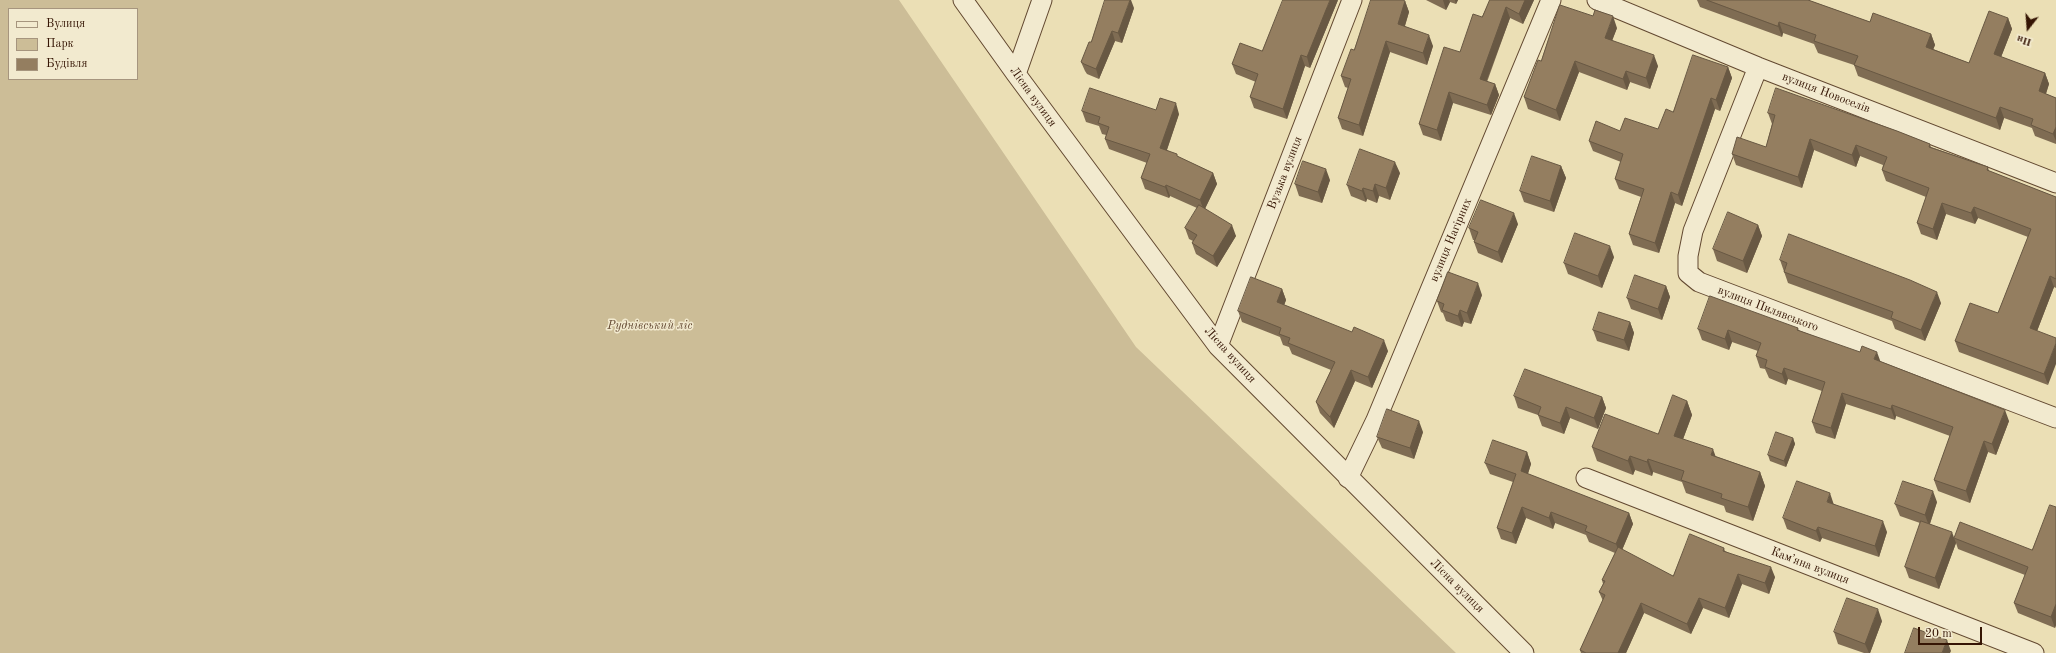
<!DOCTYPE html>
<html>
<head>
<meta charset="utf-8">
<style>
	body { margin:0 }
	#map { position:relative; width:2056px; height:653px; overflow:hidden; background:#ebdfb5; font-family:"Old Standard TT",serif }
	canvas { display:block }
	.legend { position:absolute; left:8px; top:8px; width:130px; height:72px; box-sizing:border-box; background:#f2eacf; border:1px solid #a6957e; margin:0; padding:5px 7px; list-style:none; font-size:12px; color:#351504 }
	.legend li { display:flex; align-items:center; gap:8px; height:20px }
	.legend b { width:20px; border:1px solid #a6957e }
	.north { position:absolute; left:2008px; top:8px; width:40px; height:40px; -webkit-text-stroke:3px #f2eacf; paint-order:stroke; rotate:197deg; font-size:11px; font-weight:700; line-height:16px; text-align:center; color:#351504 }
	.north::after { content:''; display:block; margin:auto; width:14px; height:18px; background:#351504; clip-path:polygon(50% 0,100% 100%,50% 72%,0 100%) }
	.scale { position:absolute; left:1918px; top:627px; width:64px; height:18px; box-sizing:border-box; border:2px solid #351504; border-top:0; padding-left:5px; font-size:12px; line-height:14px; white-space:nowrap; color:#351504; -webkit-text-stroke:3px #f2eacf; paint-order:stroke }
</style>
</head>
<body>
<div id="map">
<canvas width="2056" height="653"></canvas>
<ul class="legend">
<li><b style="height:5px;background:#f2eacf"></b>Вулиця</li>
<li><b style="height:11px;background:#ccbd97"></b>Парк</li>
<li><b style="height:11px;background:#947e60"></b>Будівля</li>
</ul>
<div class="north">Пн</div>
<div class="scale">20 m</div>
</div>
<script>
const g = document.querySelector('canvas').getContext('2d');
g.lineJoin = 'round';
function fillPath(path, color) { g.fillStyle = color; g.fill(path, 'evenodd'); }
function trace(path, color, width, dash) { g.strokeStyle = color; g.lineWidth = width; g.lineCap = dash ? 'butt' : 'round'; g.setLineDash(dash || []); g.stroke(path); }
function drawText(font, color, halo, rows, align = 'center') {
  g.font = font + ' "Old Standard TT",serif'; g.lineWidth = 3; g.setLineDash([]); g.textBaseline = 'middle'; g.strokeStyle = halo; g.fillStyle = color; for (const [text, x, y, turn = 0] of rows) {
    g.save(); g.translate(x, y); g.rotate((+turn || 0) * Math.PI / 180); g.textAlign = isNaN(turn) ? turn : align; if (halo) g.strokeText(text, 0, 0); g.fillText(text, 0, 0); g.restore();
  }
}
fillPath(new Path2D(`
	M 0,0 L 899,0 L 1136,347 L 1456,653 L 0,653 ZM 9,9 L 137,9 L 137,79 L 9,79 Z`), '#ccbd97');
const minor = new Path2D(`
	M 963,0 L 1016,74 L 1218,346 L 1524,653
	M 1597,0 L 1758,67 L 2056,183
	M 1758,67 L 1693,231 L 1688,256 L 1688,273 L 1699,282 L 2056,418
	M 1016,74 L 1042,0
	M 1218,346 L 1352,0
	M 1348,478 L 1376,420 L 1551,0
	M 1586,478 L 2034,653`);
trace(minor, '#624830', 21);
trace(minor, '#f2eacf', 19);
fillPath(new Path2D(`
	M 1338,0 L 1310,68 L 1305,66 L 1287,119 L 1254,108 L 1250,97 L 1256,82 L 1236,74 L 1232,64 L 1262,51 Z
	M 1426,0 L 1458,0 L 1456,4 L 1450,2 L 1446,10 Z
	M 1490,0 L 1534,0 L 1523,24 L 1510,18 L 1487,82 L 1495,84 L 1499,95 L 1491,115 L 1453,103 L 1441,141 L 1423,135 L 1419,124 L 1460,52 L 1482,17 Z
	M 1697,0 L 1808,0 L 1870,22 L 1931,34 L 1935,45 L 1933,49 L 1969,63 L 2008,18 L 2012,29 L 2001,57 L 2045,73 L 2049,84 L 2046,94 L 2056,98 L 2056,144 L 2035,136 L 2032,128 L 2004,118 L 2000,130 L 1858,76 L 1854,65 L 1818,53 L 1814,44 L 1783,33 L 1782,37 L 1700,7 Z
	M 1405,1 L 1409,12 L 1405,26 L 1433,46 L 1427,65 L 1390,52 L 1363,136 L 1342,129 L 1338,118 L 1348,88 L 1345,87 L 1341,76 L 1354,50 Z
	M 1134,8 L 1122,43 L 1115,41 L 1099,79 L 1087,74 L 1085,71 L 1081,62 L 1091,42 Z
	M 1617,28 L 1612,40 L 1658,66 L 1650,89 L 1630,82 L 1627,90 L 1579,72 L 1560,121 L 1528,109 L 1524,97 L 1541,61 Z
	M 1728,67 L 1732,78 L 1720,111 L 1715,109 L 1682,206 L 1675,203 L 1659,253 L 1633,245 L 1629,234 L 1641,197 L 1619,189 L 1615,179 L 1621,162 L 1593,151 L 1589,141 L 1620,131 L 1658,129 L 1673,112 Z
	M 1156,110 L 1179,114 L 1167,150 L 1179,157 L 1213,173 L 1217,184 L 1205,208 L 1236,236 L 1217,267 L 1196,254 L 1192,243 L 1193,241 L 1189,239 L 1185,228 L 1197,208 L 1170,196 L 1169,198 L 1145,189 L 1141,178 L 1147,163 L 1109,149 L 1105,139 L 1106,135 L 1102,134 L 1099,126 L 1086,122 L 1082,111 Z
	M 1768,113 L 1930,144 L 1931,147 L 1988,167 L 1989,171 L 2056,197 L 2056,288 L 2054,287 L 2037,331 L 2048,385 L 1959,352 L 1955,341 L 1998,313 L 2028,237 L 1978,218 L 1975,224 L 1946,214 L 1937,240 L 1921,234 L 1917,223 L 1926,197 L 1886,181 L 1882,170 L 1883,165 L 1860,156 L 1856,167 L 1814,150 L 1802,188 L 1736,165 L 1732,154 L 1766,147 L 1772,124 Z
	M 1561,166 L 1566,178 L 1554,212 L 1524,202 L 1520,191 Z
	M 1400,173 L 1390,200 L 1379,196 L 1377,203 L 1367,199 L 1366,202 L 1351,196 L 1347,185 Z
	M 1330,180 L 1322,203 L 1299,196 L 1295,184 Z
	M 1518,224 L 1502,263 L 1478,253 L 1474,242 L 1475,240 L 1473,240 L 1469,228 Z
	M 1758,225 L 1762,236 L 1747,273 L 1717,261 L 1713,249 Z
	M 1614,257 L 1602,288 L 1568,274 L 1564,263 Z
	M 1780,260 L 1941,303 L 1925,341 L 1895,329 L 1892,321 L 1788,283 Z
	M 1666,286 L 1670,297 L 1662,320 L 1631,309 L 1627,298 Z
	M 1282,289 L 1286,300 L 1284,305 L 1388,351 L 1372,388 L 1355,381 L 1334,428 L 1320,413 L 1316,402 L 1331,370 L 1292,354 L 1289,347 L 1283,345 L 1280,337 L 1242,322 L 1238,311 Z
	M 1482,295 L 1471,324 L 1464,322 L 1462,327 L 1446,321 L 1443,313 L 1441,312 L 1437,301 Z
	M 1630,322 L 1634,333 L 1629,351 L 1597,341 L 1593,330 Z
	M 1798,328 L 1799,331 L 1881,362 L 2009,421 L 1996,455 L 1988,452 L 1970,503 L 1938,491 L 1934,480 L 1950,436 L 1896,416 L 1895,420 L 1846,404 L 1835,439 L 1816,433 L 1812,422 L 1822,391 L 1788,379 L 1786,385 L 1769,378 L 1765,369 L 1760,368 L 1756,356 L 1758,351 L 1732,342 L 1729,350 L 1702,340 L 1698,329 Z
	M 1514,396 L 1602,397 L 1606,408 L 1598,429 L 1570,418 L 1564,434 L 1542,426 L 1538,415 L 1518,408 Z
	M 1687,401 L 1692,415 L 1683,439 L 1715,456 L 1760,472 L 1765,486 L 1753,521 L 1726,512 L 1724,506 L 1686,493 L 1682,482 L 1653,472 L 1652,476 L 1635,470 L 1633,475 L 1597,461 L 1592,447 L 1658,434 Z
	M 1423,432 L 1414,459 L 1382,448 L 1377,437 Z
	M 1793,438 L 1795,444 L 1786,467 L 1770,461 L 1768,455 Z
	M 1527,452 L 1531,464 L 1528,474 L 1629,513 L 1633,524 L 1622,550 L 1673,576 L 1724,548 L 1725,551 L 1775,577 L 1769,594 L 1742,584 L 1729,618 L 1703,608 L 1691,634 L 1644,613 L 1626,653 L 1581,653 L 1580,650 L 1603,601 L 1599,592 L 1603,584 L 1602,580 L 1615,553 L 1589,542 L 1586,535 L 1555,523 L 1553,529 L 1526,518 L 1516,544 L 1501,539 L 1497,528 L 1513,482 L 1490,474 L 1485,463 Z
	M 1937,502 L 1930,524 L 1954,538 L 2032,550 L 2056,507 L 2056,625 L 2055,628 L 2018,613 L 2014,603 L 2025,575 L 1958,549 L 1956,543 L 1939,589 L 1909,578 L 1905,567 L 1920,523 L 1900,516 L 1895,504 Z
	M 1834,504 L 1887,532 L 1879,557 L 1822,538 L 1820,542 L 1787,529 L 1783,518 Z
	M 1882,621 L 1870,653 L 1864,653 L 1838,644 L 1834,632 Z`), '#7f6c53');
fillPath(new Path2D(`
	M 1130,0 L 1131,0 L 1134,8 L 1122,43 L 1118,33 Z
	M 1330,0 L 1338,0 L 1310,68 L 1307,57 Z
	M 1443,0 L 1449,0 L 1450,2 L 1446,10 Z
	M 1455,0 L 1458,0 L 1456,4 Z
	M 1525,0 L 1534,0 L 1523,24 L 1519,14 Z
	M 1405,1 L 1409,12 L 1402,35 L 1398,24 Z
	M 1506,7 L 1510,18 L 1483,90 L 1480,79 Z
	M 1613,16 L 1617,28 L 1609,49 L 1605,38 Z
	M 2008,18 L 2012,29 L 1998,65 L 1994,54 Z
	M 1779,22 L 1783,33 L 1782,37 L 1778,26 Z
	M 1112,31 L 1115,41 L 1099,79 L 1096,69 Z
	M 1931,34 L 1935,45 L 1930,58 L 1926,47 Z
	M 1429,35 L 1433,46 L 1427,65 L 1423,53 Z
	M 1386,41 L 1390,52 L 1363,136 L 1359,125 Z
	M 1301,55 L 1305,66 L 1287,119 L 1283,109 Z
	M 1654,55 L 1658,66 L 1650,89 L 1646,78 Z
	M 1575,61 L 1579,72 L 1560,121 L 1556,110 Z
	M 1728,67 L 1732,78 L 1720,111 L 1716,100 Z
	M 1626,71 L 1630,82 L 1627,90 L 1623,79 Z
	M 2045,73 L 2049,84 L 2043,102 L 2039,91 Z
	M 1495,84 L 1499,95 L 1491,115 L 1487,105 Z
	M 1449,92 L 1453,103 L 1441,141 L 1437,130 Z
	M 1711,98 L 1715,109 L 1682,206 L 1678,195 Z
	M 1176,103 L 1179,114 L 1164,158 L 1160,148 Z
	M 2000,107 L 2004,118 L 2000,130 L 1996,118 Z
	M 2056,127 L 2056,141 L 2053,134 Z
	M 1810,139 L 1814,150 L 1802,188 L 1798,177 Z
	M 1856,145 L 1860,156 L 1856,167 L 1852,155 Z
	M 1395,162 L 1400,173 L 1390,200 L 1386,188 Z
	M 1561,166 L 1566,178 L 1554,212 L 1550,201 Z
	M 1326,169 L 1330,180 L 1322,203 L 1318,192 Z
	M 1213,173 L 1217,184 L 1204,211 L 1200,200 Z
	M 1375,184 L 1379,196 L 1377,203 L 1373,191 Z
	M 1166,185 L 1170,196 L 1169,198 L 1165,187 Z
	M 1363,188 L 1367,199 L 1366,202 L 1362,191 Z
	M 1671,192 L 1675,203 L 1659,253 L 1655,243 Z
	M 1942,203 L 1946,214 L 1937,240 L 1933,229 Z
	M 1974,207 L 1978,218 L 1975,224 L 1971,213 Z
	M 1514,213 L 1518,224 L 1502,263 L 1498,252 Z
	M 1232,225 L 1236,236 L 1217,267 L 1213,256 Z
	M 1758,225 L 1762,236 L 1747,273 L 1743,261 Z
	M 1610,246 L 1614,257 L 1602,288 L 1598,276 Z
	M 2050,276 L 2054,287 L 2034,339 L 2030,328 Z
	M 1478,283 L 1482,295 L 1471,324 L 1467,313 Z
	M 1666,286 L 1670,297 L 1662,320 L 1658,309 Z
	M 1282,289 L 1286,300 L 1281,314 L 1277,302 Z
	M 1937,292 L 1941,303 L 1925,341 L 1921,330 Z
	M 1460,310 L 1464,322 L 1462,327 L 1458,316 Z
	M 1630,322 L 1634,333 L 1629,351 L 1624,340 Z
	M 1728,330 L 1732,342 L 1729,350 L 1725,339 Z
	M 1384,340 L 1388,351 L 1372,388 L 1368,377 Z
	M 2056,343 L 2056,364 L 2048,385 L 2044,374 Z
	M 1877,352 L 1881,363 L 1874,359 Z
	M 1784,368 L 1788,379 L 1786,385 L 1782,374 Z
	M 1351,370 L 1355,381 L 1334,428 L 1330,417 Z
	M 1842,393 L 1846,404 L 1835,439 L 1831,428 Z
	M 1602,397 L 1606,408 L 1598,429 L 1594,418 Z
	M 1687,401 L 1692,415 L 1679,450 L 1674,436 Z
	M 1892,405 L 1896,416 L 1895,420 L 1891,409 Z
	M 1566,407 L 1570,418 L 1564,434 L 1560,423 Z
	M 2005,410 L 2009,421 L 1996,455 L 1992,444 Z
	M 1419,421 L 1423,432 L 1414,459 L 1410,448 Z
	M 1793,438 L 1795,444 L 1786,467 L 1784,461 Z
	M 1984,441 L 1988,452 L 1970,503 L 1966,491 Z
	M 1713,449 L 1718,463 L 1711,455 Z
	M 1527,452 L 1531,464 L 1525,482 L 1521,471 Z
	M 1630,456 L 1635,470 L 1633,475 L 1628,461 Z
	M 1648,459 L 1653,472 L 1652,476 L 1647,462 Z
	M 1760,472 L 1765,486 L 1753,521 L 1748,507 Z
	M 1933,491 L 1937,502 L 1929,526 L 1925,515 Z
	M 1830,493 L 1834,505 L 1827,502 Z
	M 1522,507 L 1526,518 L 1516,544 L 1512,533 Z
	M 1551,512 L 1555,523 L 1553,529 L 1549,518 Z
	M 1629,513 L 1633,524 L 1620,555 L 1616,544 Z
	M 1883,521 L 1887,532 L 1879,557 L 1875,546 Z
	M 1818,527 L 1822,538 L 1820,542 L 1816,531 Z
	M 1952,532 L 1956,543 L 1939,589 L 1935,578 Z
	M 1771,567 L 1775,577 L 1769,594 L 1765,583 Z
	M 1738,574 L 1742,584 L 1729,618 L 1725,608 Z
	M 1699,598 L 1703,608 L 1691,634 L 1687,624 Z
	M 1641,603 L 1644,613 L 1626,653 L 1618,653 Z
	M 2056,604 L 2056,625 L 2055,628 L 2051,617 Z
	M 1878,609 L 1882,621 L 1870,653 L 1869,653 L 1865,644 Z
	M 1947,640 L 1951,651 L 1950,653 L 1942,653 Z`), '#685843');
const building = new Path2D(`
	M 1105,0 L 1130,0 L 1118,33 L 1112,31 L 1096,69 L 1084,64 L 1081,62 L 1089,42 L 1091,42 Z
	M 1283,0 L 1330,0 L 1307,57 L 1301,55 L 1283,109 L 1250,97 L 1258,74 L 1232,64 L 1240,43 L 1262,51 Z
	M 1371,0 L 1403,0 L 1405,1 L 1398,24 L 1429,35 L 1423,53 L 1386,41 L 1359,125 L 1338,118 L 1351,79 L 1341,76 L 1351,49 L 1354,50 Z
	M 1490,0 L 1525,0 L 1519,14 L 1506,7 L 1480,79 L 1495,84 L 1487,105 L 1449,92 L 1437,130 L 1419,124 L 1444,47 L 1460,52 L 1473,14 L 1482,17 Z
	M 1707,0 L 1808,0 L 1870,22 L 1873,13 L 1931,34 L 1926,47 L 1969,63 L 1989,11 L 2008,18 L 1994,54 L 2045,73 L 2039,91 L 2056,98 L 2056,127 L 2053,134 L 2031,125 L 2033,119 L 2000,107 L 1996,118 L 1854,65 L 1858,56 L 1814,41 L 1816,35 L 1779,22 L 1778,26 Z
	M 1560,5 L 1593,16 L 1595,10 L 1613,16 L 1605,38 L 1654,55 L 1646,78 L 1626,71 L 1623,79 L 1575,61 L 1556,110 L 1524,97 L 1538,60 L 1541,61 Z
	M 1693,55 L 1728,67 L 1716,100 L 1711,98 L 1678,195 L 1671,192 L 1655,243 L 1629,234 L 1644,189 L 1615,179 L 1623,154 L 1589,141 L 1596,121 L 1620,131 L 1625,118 L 1658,129 L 1666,109 L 1673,112 Z
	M 1090,88 L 1156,110 L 1160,98 L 1176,103 L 1160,148 L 1177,154 L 1177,156 L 1213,173 L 1200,200 L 1166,185 L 1165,187 L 1141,178 L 1150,154 L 1105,139 L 1109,127 L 1098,123 L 1100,117 L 1082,111 Z
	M 1776,88 L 1897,131 L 1930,144 L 1929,147 L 1988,167 L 1987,170 L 2056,197 L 2056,279 L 2050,276 L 2030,328 L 2056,338 L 2056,343 L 2044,374 L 1955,341 L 1970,303 L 1998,313 L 2031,229 L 1974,207 L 1971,213 L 1942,203 L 1933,229 L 1917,223 L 1929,188 L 1882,170 L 1887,157 L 1856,145 L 1852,155 L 1810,139 L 1798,177 L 1732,154 L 1737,137 L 1766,147 L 1775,115 L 1768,113 Z
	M 1360,149 L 1395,162 L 1386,188 L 1375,184 L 1373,191 L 1363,188 L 1362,191 L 1347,185 Z
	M 1532,156 L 1561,166 L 1550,201 L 1520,191 Z
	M 1303,161 L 1326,169 L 1318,192 L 1295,184 Z
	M 1481,200 L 1514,213 L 1498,252 L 1474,242 L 1478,232 L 1469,228 Z
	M 1199,205 L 1232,225 L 1213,256 L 1192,243 L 1197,235 L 1185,228 Z
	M 1728,212 L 1758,225 L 1743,261 L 1713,249 Z
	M 1575,233 L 1610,246 L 1598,276 L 1564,263 Z
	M 1789,234 L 1910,280 L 1937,292 L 1921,330 L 1891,318 L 1893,312 L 1784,272 L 1787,263 L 1780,260 Z
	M 1448,272 L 1478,283 L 1467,313 L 1460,310 L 1458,316 L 1442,310 L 1444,304 L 1437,301 Z
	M 1635,275 L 1666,286 L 1658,309 L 1627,298 Z
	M 1251,277 L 1282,289 L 1277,302 L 1352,332 L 1354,327 L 1384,340 L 1368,377 L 1351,370 L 1330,417 L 1316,402 L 1335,362 L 1288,343 L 1290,338 L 1279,334 L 1281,328 L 1238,311 Z
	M 1710,296 L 1798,328 L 1797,330 L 1860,352 L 1862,346 L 1877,352 L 1874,359 L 2005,410 L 1992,444 L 1984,441 L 1966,491 L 1934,480 L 1953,427 L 1892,405 L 1891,409 L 1842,393 L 1831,428 L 1812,422 L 1825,382 L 1784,368 L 1782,374 L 1765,367 L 1767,360 L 1756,356 L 1761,343 L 1728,330 L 1725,339 L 1698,329 Z
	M 1599,312 L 1630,322 L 1624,340 L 1593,330 Z
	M 1525,369 L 1602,397 L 1594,418 L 1566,407 L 1560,423 L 1538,415 L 1541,407 L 1514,396 Z
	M 1673,395 L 1687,401 L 1674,436 L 1713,449 L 1711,455 L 1760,472 L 1748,507 L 1721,498 L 1722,494 L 1681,480 L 1684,471 L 1648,459 L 1647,462 L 1630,456 L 1628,461 L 1592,447 L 1605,414 L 1658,434 Z
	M 1387,409 L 1419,421 L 1410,448 L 1377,437 Z
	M 1776,432 L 1793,438 L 1784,461 L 1768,455 Z
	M 1493,440 L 1527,452 L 1521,471 L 1629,513 L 1616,544 L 1585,531 L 1587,526 L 1551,512 L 1549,518 L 1522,507 L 1512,533 L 1497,528 L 1516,474 L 1485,463 Z
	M 1797,481 L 1830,493 L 1827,502 L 1883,521 L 1875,546 L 1818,527 L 1816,531 L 1783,518 Z
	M 1903,481 L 1933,491 L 1925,515 L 1895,504 Z
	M 2050,505 L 2056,507 L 2056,604 L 2051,617 L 2014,603 L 2028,567 L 1954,538 L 1960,522 L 2032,550 Z
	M 1921,521 L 1952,532 L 1935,578 L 1905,567 Z
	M 1690,534 L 1724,548 L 1723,551 L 1771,567 L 1765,583 L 1738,574 L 1725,608 L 1699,598 L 1687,624 L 1641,603 L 1618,653 L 1586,653 L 1580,650 L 1605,595 L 1599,592 L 1605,581 L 1602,580 L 1618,547 L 1673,576 Z
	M 1847,598 L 1878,609 L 1865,644 L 1834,632 Z
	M 1914,628 L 1947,640 L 1942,653 L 1905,653 Z`);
fillPath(building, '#947e60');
trace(building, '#685843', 1);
drawText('12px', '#351504', '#f2eacf', [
	["вулиця Новоселів",1826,93,21],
	["Лісна вулиця",1033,97,54],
	["Вузька вулиця",1285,173,-69],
	["вулиця Нагірних",1451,240,-67],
	["вулиця Пилявського",1768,309,21],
	["Лісна вулиця",1230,355,48],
	["Камʼяна вулиця",1810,566,21],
	["Лісна вулиця",1457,586,45]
]);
drawText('italic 12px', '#624730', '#f2eacf', [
	["Руднівський ліс",650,326]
]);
</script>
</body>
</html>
